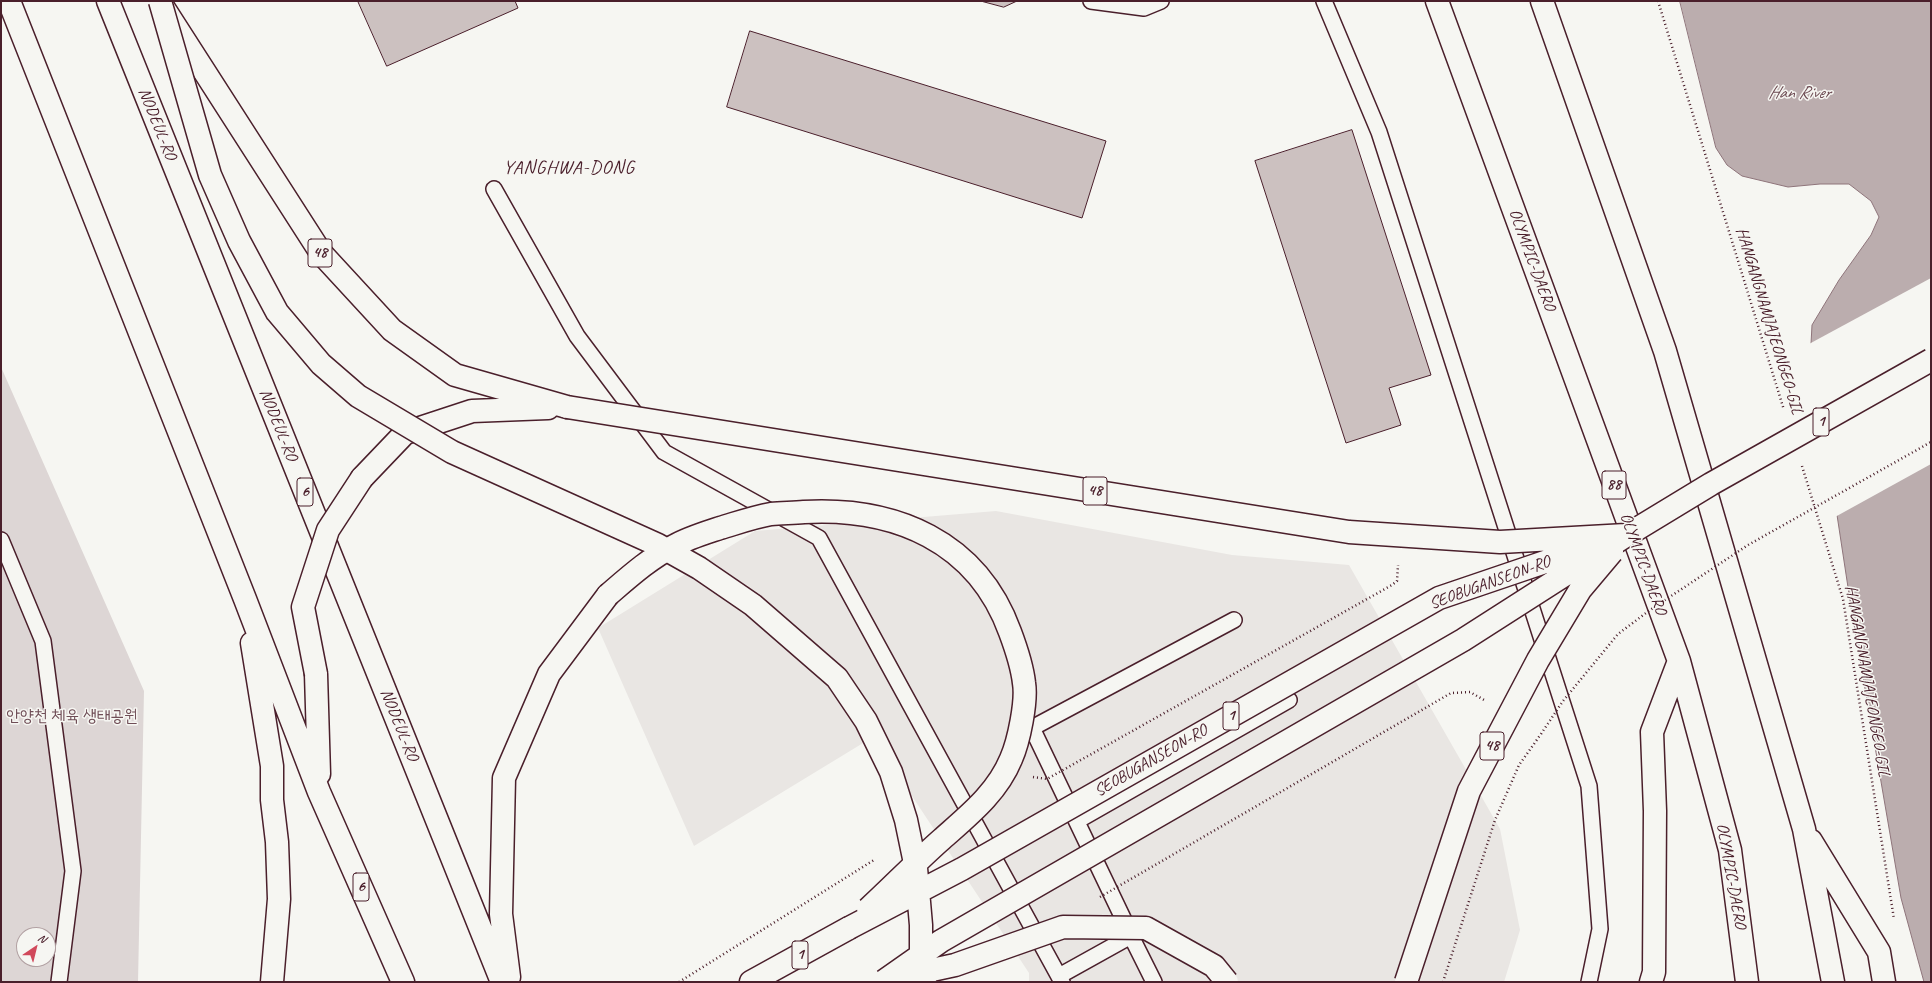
<!DOCTYPE html>
<html>
<head>
<meta charset="utf-8">
<style>
	body { margin:0 }
	#map { position:relative; width:1932px; height:983px; overflow:hidden; background:#f6f6f2; font-family:Caveat,sans-serif }
	canvas { display:block }
	.frame { position:absolute; inset:0; border:2px solid #4a1f2b; pointer-events:none }
	.north { position:absolute; left:16px; top:927px; width:40px; height:40px; box-sizing:border-box; background:#f6f6f2; border:1px solid #b1a0a2; border-radius:50%; rotate:35deg; font-size:11px; font-weight:700; line-height:16px; text-align:center; color:#4a1f2b }
	.north::after { content:''; display:block; margin:auto; width:14px; height:18px; background:#d1495b; clip-path:polygon(50% 0,100% 100%,50% 72%,0 100%) }
</style>
</head>
<body>
<div id="map">
<canvas width="1932" height="983"></canvas>
<div class="frame"></div>
<div class="north">N</div>
</div>
<script>
const g = document.querySelector('canvas').getContext('2d');
g.lineJoin = 'round';
function fillPath(path, color) { g.fillStyle = color; g.fill(path, 'evenodd'); }
function trace(path, color, width, dash) { g.strokeStyle = color; g.lineWidth = width; g.lineCap = dash ? 'butt' : 'round'; g.setLineDash(dash || []); g.stroke(path); }
function drawText(font, color, halo, rows, align = 'center') {
  g.font = font + ' Caveat,"Poor Story",sans-serif'; g.lineWidth = 3; g.setLineDash([]); g.textBaseline = 'middle'; g.strokeStyle = halo; g.fillStyle = color; for (const [text, x, y, turn = 0] of rows) {
    g.save(); g.translate(x, y); g.rotate((+turn || 0) * Math.PI / 180); g.textAlign = isNaN(turn) ? turn : align; if (halo) g.strokeText(text, 0, 0); g.fillText(text, 0, 0); g.restore();
  }
}
fillPath(new Path2D(`
	M 996,511 L 1232,555 L 1349,565 L 1500,829 L 1520,930 L 1504,982 L 1029,982 L 1029,973 L 873,737 L 694,846 L 598,628 L 755,531 Z`), '#e9e6e3');
fillPath(new Path2D(`
	M 1,367 L 144,691 L 138,982 L 1,982 ZM 24,935 L 48,935 L 48,959 L 24,959 Z`), '#ddd6d5');
const water = new Path2D(`
	M 1680,1 L 1931,1 L 1931,982 L 1924,982 L 1901,898 L 1851,607 L 1811,344 L 1812,325 L 1839,280 L 1871,235 L 1879,217 L 1871,201 L 1849,184 L 1820,184 L 1788,187 L 1742,176 L 1727,165 L 1716,148 Z`);
fillPath(water, '#bbadae');
trace(water, '#8e747a', 1);
fillPath(new Path2D(`
	M 1931,278 L 1931,464 L 1835,517 L 1809,344 Z`), '#f6f6f2');
const building = new Path2D(`
	M 358,1 L 515,1 L 518,8 L 387,66 Z
	M 981,1 L 1017,1 L 1004,7 Z
	M 750,31 L 1106,141 L 1082,218 L 727,107 Z
	M 1352,130 L 1431,375 L 1389,388 L 1401,425 L 1346,443 L 1255,161 Z`);
fillPath(building, '#ccc1c0');
trace(building, '#4a1f2b', 1);
const service = new Path2D(`
	M 1091,1 L 1144,8 L 1161,1
	M 1324,1 L 1379,132 L 1589,786 L 1600,929 L 1589,982
	M 494,189 L 577,336 L 664,452 L 819,538 L 1062,982
	M 1,540 L 43,641 L 73,871 L 59,982
	M 1077,821 L 1289,700
	M 1131,935 L 1032,728 L 1234,620
	M 1059,976 L 1131,936 L 1154,982`);
const primary = new Path2D(`
	M 9,1 L 245,599 L 319,792 L 403,982
	M 108,1 L 502,982
	M 163,7 L 321,253 L 392,330 L 455,375 L 567,407
	M 362,478 L 405,433 L 472,411 L 548,408
	M 252,643 L 272,766 L 272,800 L 277,842 L 279,899 L 272,982
	M 316,674 L 319,774
	M 509,977 L 501,914 L 504,778 L 549,674 L 608,595
	M 751,982 L 849,928`);
const trunk = new Path2D(`
	M 1437,1 L 1679,661 L 1730,850 L 1747,982
	M 1542,1 L 1665,351 L 1804,829 L 1833,982
	M 1811,841 L 1879,952 L 1884,982
	M 1651,982 L 1654,972 L 1655,811 L 1652,732 L 1679,661`);
trace(service, '#4a1f2b', 18);
trace(primary, '#4a1f2b', 25);
trace(trunk, '#4a1f2b', 25);
trace(new Path2D(`
	M 1658,1 L 1784,410
	M 1802,466 L 1843,599 L 1894,919
	M 1443,982 L 1495,820 L 1519,765 L 1541,734`), '#4a1f2b', 2.5, [1, 3]);
trace(service, '#f6f6f2', 15);
trace(primary, '#f6f6f2', 22);
trace(trunk, '#f6f6f2', 22);
const primaryBridge = new Path2D(`
	M 160,1 L 210,175 L 239,241 L 277,312 L 321,364 L 358,396 L 452,452 L 658,545 L 699,568 L 753,605 L 837,678 L 866,721 L 891,772 L 906,820 L 916,868 L 921,925 L 921,957 L 925,982
	M 567,407 L 1349,532 L 1500,542 L 1626,535
	M 608,595 C 629,577 650,558 674,546 C 688,538 705,533 720,528 C 737,523 754,517 771,514 C 782,513 793,513 804,512 C 895,507 977,541 1010,632 C 1016,648 1022,665 1024,683 C 1027,701 1019,741 1011,759 C 997,793 969,815 942,839 C 917,861 893,886 868,909
	M 316,674 L 303,607 L 328,530 L 362,478
	M 849,928 L 962,869 L 1439,598 L 1595,545
	M 909,975 L 955,965 L 1063,927 L 1146,928 L 1214,966 L 1227,982
	M 884,981 L 941,941 L 1463,640 L 1627,535 L 1711,484 L 1931,360
	M 1406,982 L 1469,791 L 1538,660 L 1580,590 L 1612,552`);
trace(primaryBridge, '#4a1f2b', 25, []);
trace(new Path2D(`
	M 1541,734 L 1563,701 L 1618,634 L 1650,610 L 1748,545 L 1931,442
	M 1033,777 L 1047,779 L 1392,585 L 1397,581 L 1398,565
	M 1100,897 L 1451,693 L 1470,692 L 1484,700
	M 679,982 L 874,860`), '#4a1f2b', 2.5, [1, 3]);
trace(primaryBridge, '#f6f6f2', 22);
for (const [x, y, w] of [
	[320,253,24],
	[1821,422,16],
	[1614,485,24],
	[1095,491,24],
	[305,492,16],
	[1231,716,16],
	[1492,746,24],
	[361,887,16],
	[800,955,16]
]) { const box = new Path2D(); box.roundRect(x - w / 2, y - 14, w, 28, 3); g.fillStyle = '#f6f6f2'; g.fill(box); trace(box, '#4a1f2b', 1); }
drawText('bold 16px', '#4a1f2b', null, [
	["48",320,253],
	["1",1821,422],
	["88",1614,485],
	["48",1095,491],
	["6",305,492],
	["1",1231,716],
	["48",1492,746],
	["6",361,887],
	["1",800,955]
]);
drawText('17px', '#4a1f2b', '#f6f6f2', [
	["NODEUL-RO",157,124,68],
	["OLYMPIC-DAERO",1532,260,70],
	["HANGANGNAMJAJEONGEO-GIL",1769,321,73],
	["NODEUL-RO",278,425,68],
	["OLYMPIC-DAERO",1643,564,70],
	["SEOBUGANSEON-RO",1490,583,-20],
	["HANGANGNAMJAJEONGEO-GIL",1867,681,80],
	["NODEUL-RO",399,725,68],
	["SEOBUGANSEON-RO",1151,761,-30],
	["OLYMPIC-DAERO",1731,876,80]
]);
drawText('17px', '#6f4d56', '#f6f6f2', [
	["안양천 체육 생태공원",72,717]
]);
drawText('italic 18px', '#6c4a52', '#f6f6f2', [
	["Han River",1799,93]
]);
g.letterSpacing = '1px';
drawText('19px', '#4a1f2b', '#f6f6f2', [
	["YANGHWA-DONG",569,168]
]);
g.letterSpacing = '0px';
</script>
</body>
</html>
